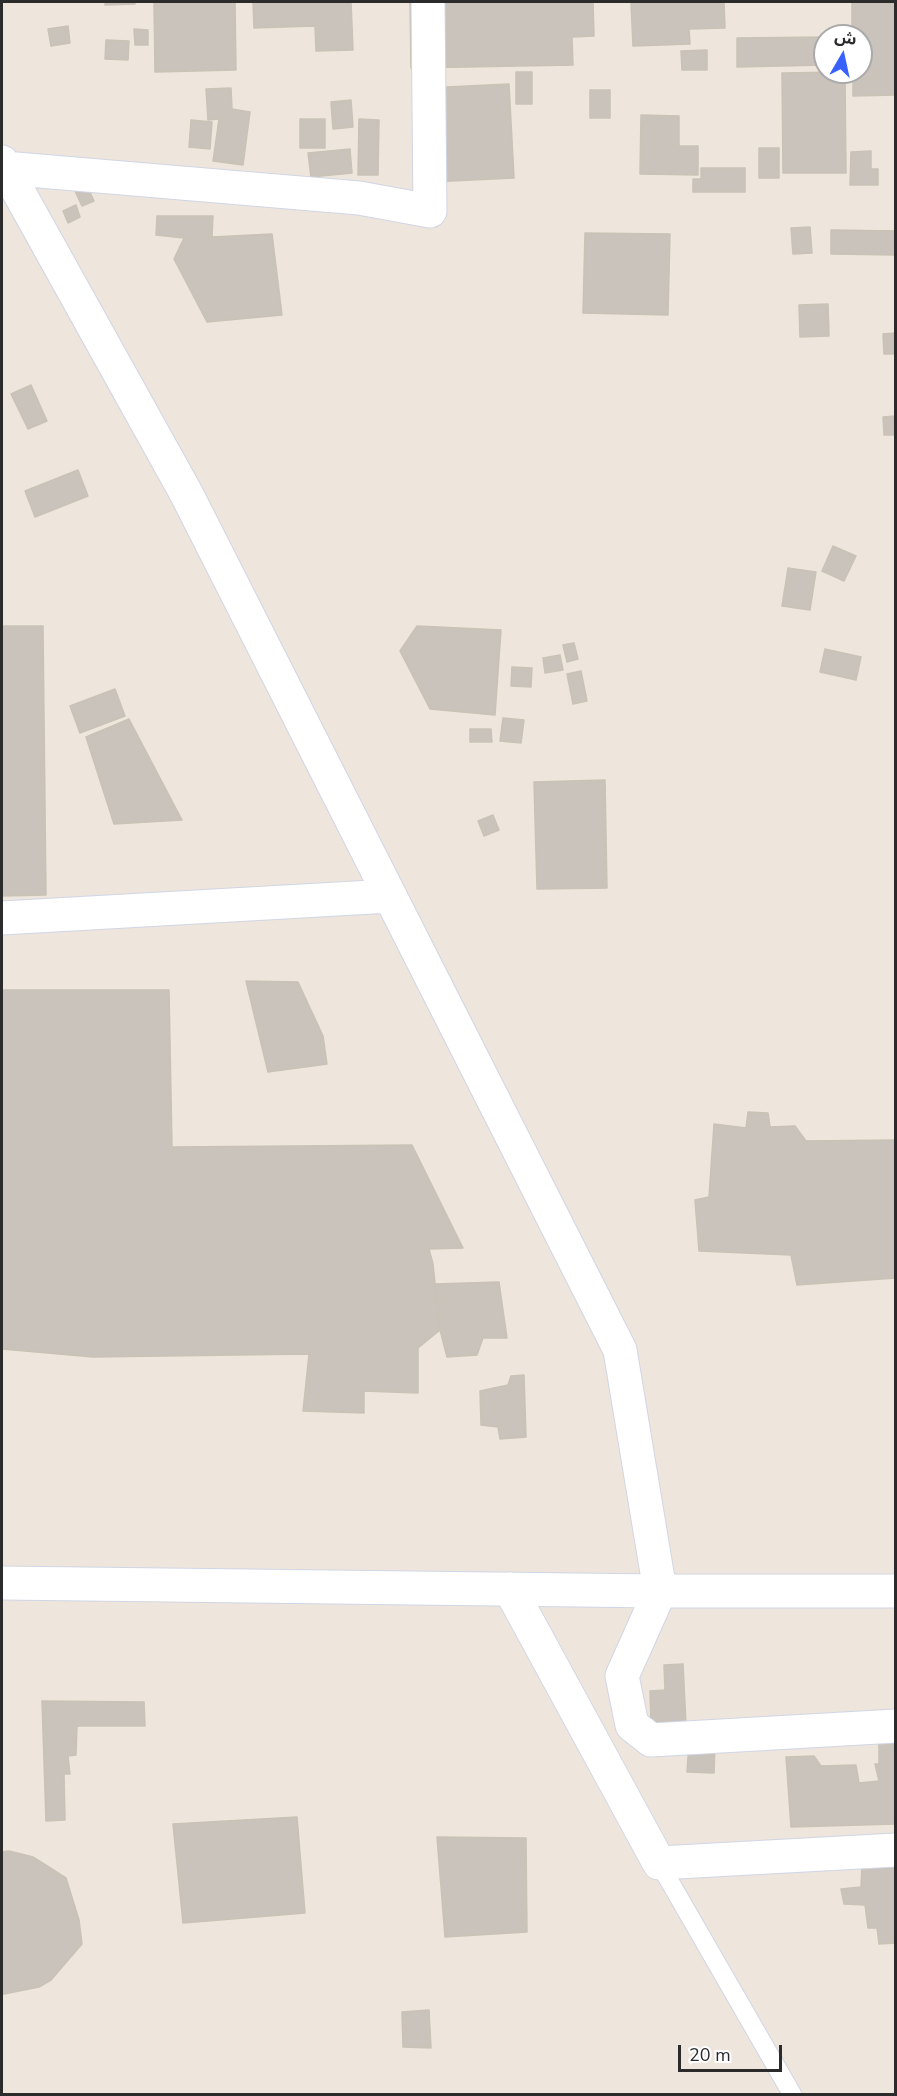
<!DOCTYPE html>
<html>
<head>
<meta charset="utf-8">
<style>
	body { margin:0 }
	#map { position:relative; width:897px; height:2096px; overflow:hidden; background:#eee6dc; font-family:"Nunito Sans","Noto Sans Arabic",sans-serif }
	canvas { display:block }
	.frame { position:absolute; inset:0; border:3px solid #2b2b2b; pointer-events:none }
	.north { position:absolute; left:813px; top:24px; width:60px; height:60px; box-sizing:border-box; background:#fff; border:2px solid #aaa; border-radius:50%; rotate:9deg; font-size:16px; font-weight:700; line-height:24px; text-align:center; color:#2b2b2b }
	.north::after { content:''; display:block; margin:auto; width:21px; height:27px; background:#3861ff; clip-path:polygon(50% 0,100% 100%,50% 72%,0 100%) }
	.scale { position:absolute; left:678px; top:2045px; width:104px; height:27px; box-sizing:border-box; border:3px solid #2b2b2b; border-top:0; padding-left:8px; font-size:18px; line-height:21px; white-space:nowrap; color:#2b2b2b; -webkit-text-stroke:4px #fff; paint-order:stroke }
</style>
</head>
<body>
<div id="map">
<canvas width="897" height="2096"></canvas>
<div class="frame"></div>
<div class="north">ش</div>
<div class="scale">20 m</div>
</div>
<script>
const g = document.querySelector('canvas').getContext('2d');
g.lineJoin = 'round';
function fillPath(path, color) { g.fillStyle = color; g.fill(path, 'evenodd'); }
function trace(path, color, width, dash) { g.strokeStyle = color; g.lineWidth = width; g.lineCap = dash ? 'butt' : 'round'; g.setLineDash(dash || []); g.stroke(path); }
const building = new Path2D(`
	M 105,2 L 135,2 L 135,4 L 105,5 Z
	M 154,2 L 235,2 L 236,70 L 155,72 Z
	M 253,2 L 351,2 L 353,50 L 316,51 L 315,26 L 254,28 Z
	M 410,2 L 593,2 L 594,36 L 572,37 L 573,65 L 411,68 Z
	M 631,2 L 724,2 L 725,28 L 689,29 L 690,44 L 633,46 Z
	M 852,2 L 896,2 L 896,95 L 853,96 L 853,72 L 861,72 L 861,36 L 852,36 Z
	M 68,26 L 70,43 L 51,46 L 48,29 Z
	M 134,29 L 148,30 L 148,45 L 135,45 Z
	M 825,37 L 825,65 L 737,67 L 737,38 Z
	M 106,40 L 129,41 L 128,60 L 105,59 Z
	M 707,50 L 707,70 L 682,70 L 681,51 Z
	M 516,72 L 532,72 L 532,104 L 516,104 Z
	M 845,72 L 846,173 L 783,173 L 782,73 Z
	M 509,84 L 514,178 L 431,182 L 426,88 Z
	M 231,88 L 232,109 L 250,112 L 243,165 L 213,161 L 219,119 L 208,120 L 206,89 Z
	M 590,90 L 610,90 L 610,118 L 590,118 Z
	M 351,100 L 353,127 L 333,129 L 331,102 Z
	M 641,115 L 679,116 L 679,146 L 698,146 L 698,175 L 640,174 Z
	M 300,119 L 325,119 L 325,148 L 300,148 Z
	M 359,119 L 379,120 L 378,175 L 358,175 Z
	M 191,120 L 212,122 L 210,149 L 189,147 Z
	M 759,148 L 779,148 L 779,178 L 759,178 Z
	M 350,149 L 352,173 L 311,177 L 308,153 Z
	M 871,151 L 871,169 L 878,169 L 878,185 L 850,185 L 851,152 Z
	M 701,168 L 745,168 L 745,192 L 693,192 L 693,179 L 701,179 Z
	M 87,186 L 94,201 L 82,206 L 75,191 Z
	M 76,205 L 80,217 L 68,223 L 63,211 Z
	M 157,216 L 213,216 L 212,237 L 272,234 L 282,315 L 207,322 L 174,259 L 184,238 L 156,235 Z
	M 810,227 L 812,253 L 793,254 L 791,228 Z
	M 831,230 L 896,231 L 896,255 L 831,254 Z
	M 585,233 L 670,234 L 668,315 L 583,313 Z
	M 828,304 L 829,336 L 800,337 L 799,305 Z
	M 896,333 L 896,354 L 884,354 L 883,334 Z
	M 31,385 L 47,421 L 28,429 L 11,394 Z
	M 896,416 L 896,435 L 884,435 L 883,417 Z
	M 78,470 L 88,496 L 35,517 L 25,491 Z
	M 833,546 L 856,556 L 844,581 L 822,571 Z
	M 788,568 L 816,572 L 810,610 L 782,606 Z
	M 2,626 L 43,626 L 46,895 L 2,896 Z
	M 417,626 L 501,630 L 495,715 L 430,709 L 400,651 Z
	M 574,643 L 578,659 L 567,662 L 563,645 Z
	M 825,649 L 861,657 L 856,680 L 820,672 Z
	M 560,655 L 563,670 L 545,673 L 543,658 Z
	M 512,667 L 532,668 L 531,687 L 511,686 Z
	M 581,671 L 587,701 L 573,704 L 567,674 Z
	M 115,689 L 125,716 L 80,733 L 70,706 Z
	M 503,718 L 524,720 L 521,743 L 500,741 Z
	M 129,719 L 182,820 L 114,824 L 86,737 Z
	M 470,729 L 491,729 L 492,742 L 470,742 Z
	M 605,780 L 607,888 L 537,889 L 534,782 Z
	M 493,815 L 499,830 L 484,836 L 478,821 Z
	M 246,981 L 298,982 L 323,1036 L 327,1064 L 268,1072 Z
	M 2,990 L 169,990 L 172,1147 L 412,1145 L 463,1248 L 429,1249 L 433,1264 L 440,1330 L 418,1348 L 418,1393 L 364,1391 L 364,1413 L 303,1411 L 309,1354 L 93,1357 L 2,1349 Z
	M 748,1112 L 768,1113 L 770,1127 L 795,1126 L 806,1141 L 896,1140 L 896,1278 L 797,1285 L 791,1255 L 699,1251 L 695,1200 L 709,1197 L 714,1124 L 746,1128 Z
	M 499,1282 L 507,1338 L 483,1338 L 477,1355 L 447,1357 L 440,1330 L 435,1284 Z
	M 524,1375 L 526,1437 L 500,1439 L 498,1427 L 481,1425 L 480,1391 L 508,1385 L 511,1376 Z
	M 683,1664 L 686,1724 L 651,1725 L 650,1691 L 665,1690 L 664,1665 Z
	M 42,1701 L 144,1702 L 145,1726 L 77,1726 L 76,1755 L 68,1756 L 70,1774 L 64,1774 L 65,1820 L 46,1821 Z
	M 689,1742 L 715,1743 L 714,1773 L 687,1772 Z
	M 879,1743 L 896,1744 L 896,1824 L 791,1827 L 786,1757 L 814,1756 L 821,1766 L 856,1765 L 859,1783 L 879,1781 L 875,1764 L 879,1764 Z
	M 297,1817 L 305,1913 L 183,1923 L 173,1824 Z
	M 437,1837 L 526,1838 L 527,1932 L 445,1937 Z
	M 9,1851 L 33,1857 L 66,1878 L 79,1920 L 82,1944 L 51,1980 L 39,1987 L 4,1994 L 2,1994 L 2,1852 Z
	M 896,1864 L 896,1943 L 879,1944 L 877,1928 L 868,1928 L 865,1905 L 844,1904 L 841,1889 L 861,1887 L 862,1865 Z
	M 429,2010 L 431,2048 L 403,2047 L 402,2012 Z`);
fillPath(building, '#c9c3bc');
trace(building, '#c9c2b5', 1.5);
const lane = new Path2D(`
	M 659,1863 L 792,2094`);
const street = new Path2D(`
	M 2,162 L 186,493 L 620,1350 L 660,1591 L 622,1676 L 632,1725 L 651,1740 L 896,1726
	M 4,168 L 359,198 L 430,211 L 428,2
	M 2,918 L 390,896
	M 510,1589 L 659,1863 L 896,1850`);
const secondary = new Path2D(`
	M 2,1583 L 660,1591 L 896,1591`);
trace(lane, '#d1d5e5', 20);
trace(street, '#d1d5e5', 35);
trace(secondary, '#d1d5e5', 35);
trace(lane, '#fff', 18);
trace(street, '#fff', 33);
trace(secondary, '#fff', 33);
</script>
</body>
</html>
